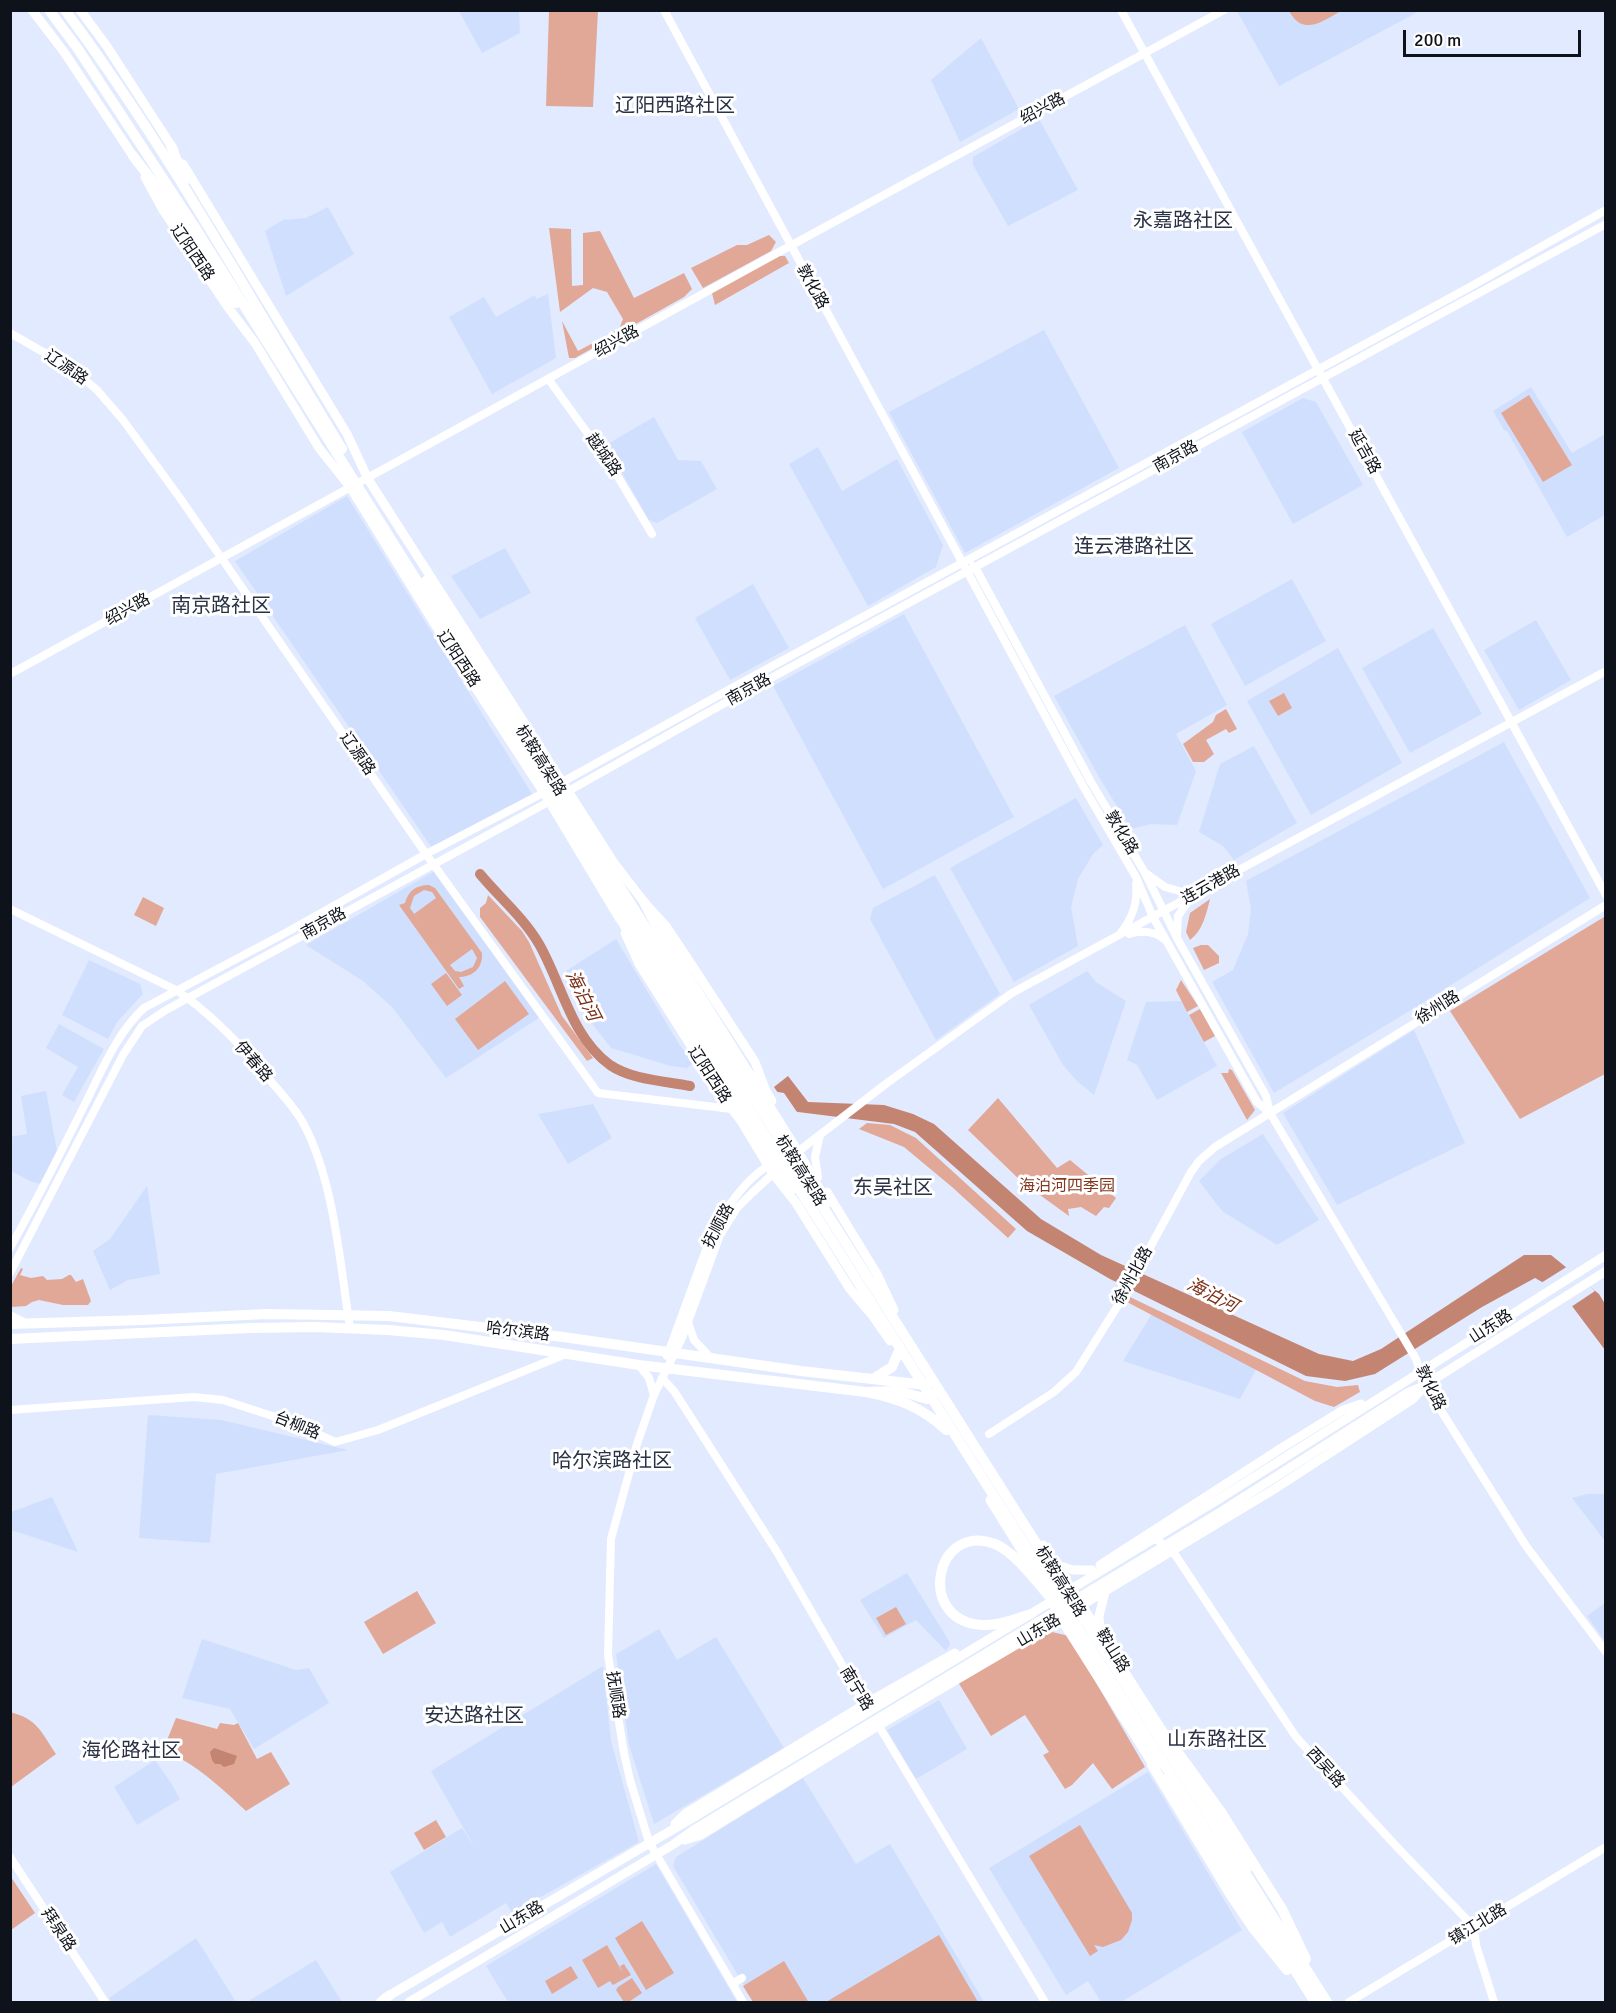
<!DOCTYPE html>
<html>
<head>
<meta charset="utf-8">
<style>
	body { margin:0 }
	#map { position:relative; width:1616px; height:2013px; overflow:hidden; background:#e1eafe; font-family:Signika,sans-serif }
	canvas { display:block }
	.frame { position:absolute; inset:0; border:12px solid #0e121a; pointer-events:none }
	.scale { position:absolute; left:1403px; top:30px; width:178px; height:27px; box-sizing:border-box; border:3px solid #0e121a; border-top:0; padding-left:8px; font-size:18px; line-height:21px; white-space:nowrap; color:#0e121a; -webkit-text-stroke:4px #fff; paint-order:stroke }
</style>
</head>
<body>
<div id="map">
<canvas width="1616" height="2013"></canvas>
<div class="frame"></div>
<div class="scale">200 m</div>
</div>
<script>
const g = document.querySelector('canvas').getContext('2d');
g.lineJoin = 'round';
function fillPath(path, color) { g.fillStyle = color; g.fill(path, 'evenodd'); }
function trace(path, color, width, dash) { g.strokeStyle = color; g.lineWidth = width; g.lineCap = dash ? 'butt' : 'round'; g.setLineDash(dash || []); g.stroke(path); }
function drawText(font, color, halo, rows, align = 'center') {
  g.font = font + ' Signika,"Noto Sans SC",sans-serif'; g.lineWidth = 6; g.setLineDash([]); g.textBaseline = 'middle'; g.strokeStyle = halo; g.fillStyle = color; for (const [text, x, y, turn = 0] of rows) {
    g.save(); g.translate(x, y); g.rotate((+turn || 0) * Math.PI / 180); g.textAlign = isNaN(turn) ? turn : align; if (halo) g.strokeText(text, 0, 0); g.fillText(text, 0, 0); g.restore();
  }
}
fillPath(new Path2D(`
	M 1414,10 L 1416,13 L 1279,86 L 1237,11 Z
	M 459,11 L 519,11 L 520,33 L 482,53 Z
	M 981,38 L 1019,109 L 960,142 L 931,80 Z
	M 1039,119 L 1078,190 L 1008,226 L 973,165 L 973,157 Z
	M 328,207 L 354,254 L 286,296 L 265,231 L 283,220 L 306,218 Z
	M 548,294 L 556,358 L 492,394 L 449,317 L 484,297 L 496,317 L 535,295 L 536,299 Z
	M 1044,330 L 1119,468 L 965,553 L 889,412 Z
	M 1531,387 L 1572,453 L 1605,434 L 1605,515 L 1567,537 L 1507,431 L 1504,430 L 1493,411 Z
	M 1303,398 L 1316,402 L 1363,485 L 1293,524 L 1242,432 Z
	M 654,417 L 678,460 L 701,461 L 717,489 L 657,523 L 649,520 L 606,445 Z
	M 818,447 L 842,491 L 897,459 L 943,545 L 936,567 L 868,606 L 789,464 Z
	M 347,496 L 532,794 L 432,848 L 235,561 Z
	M 505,548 L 531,593 L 480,619 L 451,576 Z
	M 1292,579 L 1326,641 L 1245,686 L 1211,624 Z
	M 753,584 L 789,648 L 730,680 L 695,618 Z
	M 904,614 L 1014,817 L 883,889 L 773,686 Z
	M 1536,620 L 1571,680 L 1519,710 L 1484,650 Z
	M 1185,625 L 1227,705 L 1176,734 L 1196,771 L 1177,825 L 1151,824 L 1131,829 L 1099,777 L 1054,696 Z
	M 1433,628 L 1482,714 L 1410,753 L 1362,668 Z
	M 1338,648 L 1402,763 L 1311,815 L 1247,701 Z
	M 1504,742 L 1590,898 L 1411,1010 L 1274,1093 L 1212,982 L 1233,970 L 1248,934 L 1251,909 L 1246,881 Z
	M 1254,746 L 1297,823 L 1234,860 L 1223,846 L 1199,832 L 1220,764 Z
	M 1076,798 L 1103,845 L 1093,854 L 1078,879 L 1071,907 L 1078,946 L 1014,982 L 950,868 Z
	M 438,869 L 542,1016 L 446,1078 L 392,1007 L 363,981 L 306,945 Z
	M 935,875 L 1000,994 L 936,1040 L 870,919 L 873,908 Z
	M 616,939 L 679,1044 L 693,1063 L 687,1068 L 671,1066 L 611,1048 L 580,1008 L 566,971 Z
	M 89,960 L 140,984 L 143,994 L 117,1022 L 108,1039 L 62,1015 Z
	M 1087,971 L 1096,982 L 1126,1001 L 1094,1095 L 1077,1081 L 1063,1065 L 1029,1005 Z
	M 1181,1001 L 1217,1066 L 1157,1100 L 1137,1065 L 1127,1060 L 1146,1002 Z
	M 59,1024 L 104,1049 L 74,1102 L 62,1095 L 78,1067 L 46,1048 Z
	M 1414,1030 L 1465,1143 L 1337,1205 L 1283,1113 Z
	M 46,1091 L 57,1151 L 41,1184 L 32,1182 L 11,1171 L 10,1137 L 27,1134 L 21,1096 Z
	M 593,1104 L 612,1138 L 568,1164 L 538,1114 Z
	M 1263,1134 L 1319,1220 L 1277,1245 L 1222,1211 L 1199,1181 L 1221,1159 Z
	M 147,1186 L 160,1274 L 128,1280 L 110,1290 L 93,1251 L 110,1239 Z
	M 1153,1312 L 1258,1366 L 1240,1399 L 1123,1361 Z
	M 148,1415 L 221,1420 L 348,1450 L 216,1474 L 210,1543 L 139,1538 Z
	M 1587,1494 L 1605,1494 L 1605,1541 L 1572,1498 Z
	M 52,1497 L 78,1552 L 11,1530 L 11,1512 Z
	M 907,1573 L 949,1641 L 950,1644 L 946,1651 L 916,1620 L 884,1638 L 860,1600 Z
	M 1605,1603 L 1605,1641 L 1587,1616 Z
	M 659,1629 L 677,1660 L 716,1637 L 784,1748 L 654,1824 L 629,1745 L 616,1654 Z
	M 202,1639 L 296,1670 L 309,1668 L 329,1703 L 254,1749 L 230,1709 L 182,1698 Z
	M 603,1666 L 611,1741 L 639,1842 L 512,1913 L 506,1903 L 450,1937 L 442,1922 L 424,1933 L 390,1872 L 462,1828 L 475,1848 L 431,1771 Z
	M 939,1700 L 967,1749 L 916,1779 L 887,1730 Z
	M 155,1760 L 171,1783 L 180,1799 L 137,1825 L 114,1787 Z
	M 1148,1772 L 1242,1930 L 1121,2002 L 1101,2002 L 1088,1981 L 1066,1995 L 989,1868 Z
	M 803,1778 L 856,1864 L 890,1844 L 984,2002 L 754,2002 L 673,1866 L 676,1857 Z
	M 656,1864 L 737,2002 L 508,2002 L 486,1966 Z
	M 196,1938 L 236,2002 L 112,2002 L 109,1998 Z
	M 316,1960 L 342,2002 L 247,2002 Z`), '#d1dffe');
fillPath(new Path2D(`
	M 549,11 L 598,11 L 593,107 L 546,106 Z
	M 1289,11 L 1341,11 C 1323,21 1303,37 1289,11 Z
	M 549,228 L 571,229 L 572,286 L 583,285 L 583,233 L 600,231 L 634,298 L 684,273 L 692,289 L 684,297 L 575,358 L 569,358 L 562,321 L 578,351 L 619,329 L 623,319 L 607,292 L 593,288 L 560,312 Z
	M 769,235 L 776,242 L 771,251 L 703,288 L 691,268 L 737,245 L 747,245 Z
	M 777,256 L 785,256 L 789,263 L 715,305 L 712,293 Z
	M 1529,395 L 1572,465 L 1543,482 L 1501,413 Z
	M 1284,693 L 1292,708 L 1278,716 L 1269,701 Z
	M 1226,709 L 1237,729 L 1229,733 L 1226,729 L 1206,740 L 1214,754 L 1204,762 L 1193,762 L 1183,744 L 1213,722 L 1216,715 Z
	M 429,885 L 435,888 L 482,953 C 483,968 473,977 459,977 L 464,986 L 459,989 L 399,905 L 405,903 C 408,891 416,885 429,885 ZM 424,890 L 432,892 L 436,898 L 414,914 L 428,934 L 410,908 L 414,896 ZM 472,949 L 477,958 L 473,967 L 461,972 L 455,971 L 450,965 Z
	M 488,895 L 522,931 L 529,942 L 562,1016 L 593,1058 L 587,1061 L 480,917 L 480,908 L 486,903 Z
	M 143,897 L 164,908 L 156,926 L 134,915 Z
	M 1210,899 C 1206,915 1203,930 1190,940 L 1186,932 L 1190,913 Z
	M 1604,917 L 1606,920 L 1605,1074 L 1520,1119 L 1450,1011 Z
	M 1201,945 L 1208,945 L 1219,956 L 1219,963 L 1204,970 L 1193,948 Z
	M 446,973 L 462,995 L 447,1006 L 431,984 Z
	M 1181,980 L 1198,1006 L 1187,1012 L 1176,990 Z
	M 505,981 L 529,1014 L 478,1050 L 455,1019 Z
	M 1200,1009 L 1215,1036 L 1204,1042 L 1189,1015 Z
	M 1229,1069 L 1232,1070 L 1255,1110 L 1247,1120 L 1221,1073 L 1228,1073 Z
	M 998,1098 L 1057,1168 L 1070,1160 L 1116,1198 L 1109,1208 L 1104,1207 L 1096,1216 L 1081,1207 L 1068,1209 L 1069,1216 L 1022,1182 L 968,1130 Z
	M 867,1123 L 890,1125 L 916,1138 L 1016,1229 L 1008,1238 L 952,1187 L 904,1147 L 859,1129 Z
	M 21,1268 L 23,1269 L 20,1275 L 31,1278 L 43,1276 L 47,1280 L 62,1279 L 69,1275 L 71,1275 L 76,1282 L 83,1279 L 91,1301 L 88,1305 L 63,1305 L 39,1300 L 32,1302 L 26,1306 L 12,1307 L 11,1306 L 11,1286 Z
	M 1130,1297 L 1305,1381 L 1337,1387 L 1358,1385 L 1360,1392 L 1334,1407 L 1315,1401 L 1127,1302 Z
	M 417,1591 L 436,1623 L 383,1654 L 364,1622 Z
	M 896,1607 L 906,1624 L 886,1635 L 876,1618 Z
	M 1052,1632 L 1069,1636 L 1145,1767 L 1112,1789 L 1093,1763 L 1072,1785 L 1065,1789 L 1043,1755 L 1049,1752 L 1025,1715 L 991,1736 L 958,1682 L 1042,1634 Z
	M 10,1712 C 38,1719 41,1732 56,1754 L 11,1787 Z
	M 176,1718 L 217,1729 L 220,1723 L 234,1725 L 238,1723 L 257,1759 L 271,1752 L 290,1784 L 246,1811 C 219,1786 198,1765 163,1750 Z
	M 436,1820 L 446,1837 L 424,1850 L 414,1833 Z
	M 1080,1825 L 1132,1913 L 1132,1920 L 1128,1932 L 1121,1940 L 1103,1947 L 1094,1945 L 1098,1951 L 1090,1956 L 1029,1856 Z
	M 11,1877 L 35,1913 L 11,1930 L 10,1929 Z
	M 642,1921 L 674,1973 L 646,1990 L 615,1938 Z
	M 939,1935 L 978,2002 L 826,2002 Z
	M 607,1945 L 623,1973 L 620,1966 L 624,1964 L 631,1975 L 613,1985 L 610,1981 L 598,1988 L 582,1960 Z
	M 784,1961 L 808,2001 L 805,2002 L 753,2002 L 743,1986 Z
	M 571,1966 L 578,1978 L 552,1994 L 545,1981 Z
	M 632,1978 L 642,1993 L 630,2001 L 631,2002 L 624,2002 L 616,1990 L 618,1987 Z`), '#e1a897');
fillPath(new Path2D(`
	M 788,1076 L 808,1102 L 884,1105 L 913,1114 L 934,1124 L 1041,1219 L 1101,1255 L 1319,1354 L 1353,1361 L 1381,1349 L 1524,1255 L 1551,1255 L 1599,1294 L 1605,1304 L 1605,1350 L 1563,1294 L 1535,1278 L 1482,1307 L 1375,1374 L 1345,1381 L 1306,1376 L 1110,1279 L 1027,1231 L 915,1132 L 894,1124 L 790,1111 L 774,1087 Z
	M 214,1748 L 237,1756 L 234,1764 L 224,1767 L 220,1764 L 215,1764 L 212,1760 L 210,1752 Z`), '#c38572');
fillPath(new Path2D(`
	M 772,1091 L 784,1093 L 799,1115 L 788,1113 Z
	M 1568,1266 L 1595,1291 L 1571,1307 L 1561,1296 L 1541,1283 Z`), '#e1eafe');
trace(new Path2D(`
	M 480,874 C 499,897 524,918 539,944 C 562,984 571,1037 610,1065 C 632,1080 665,1081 690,1086`), '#c38572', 10);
trace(new Path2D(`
	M 664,10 L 1083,786 L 1136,877 L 1153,917 L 1257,1102 L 1270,1113
	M 1121,10 L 1606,895
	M 10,333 L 71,368 L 97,390 L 123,420 L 180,498 L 426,854 L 598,1093 L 732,1109
	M 549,380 L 612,467 L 652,534
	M 973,566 L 975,567 L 1091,782 L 1145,873 L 1178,940 L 1266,1096 L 1270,1113 L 1416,1359 L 1425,1385 L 1526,1546 L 1606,1652
	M 10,674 L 790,246 L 1224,10
	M 557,785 L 730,689 L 1468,288 L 1606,210
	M 565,793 L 714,709 L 1606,224
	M 1147,874 L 1165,887 L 1194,895
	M 10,909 L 176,990 C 206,1010 235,1039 259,1067 C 272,1084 291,1102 302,1121 C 334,1178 340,1264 350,1328
	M 1120,934 C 1132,919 1138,904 1136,884
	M 1129,934 C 1141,930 1156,931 1165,940
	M 1177,935 L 1178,916 L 1189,900
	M 795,1154 L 887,1083 L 1012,993 L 1606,671
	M 818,1177 L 815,1157 L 820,1135
	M 10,1248 C 36,1202 59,1156 82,1110 C 100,1075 115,1035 144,1008 L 289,931 L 426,854 L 547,791
	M 10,1273 L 123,1055 L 142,1026 L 166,1010 L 552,800
	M 10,1315 L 24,1322
	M 688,1322 L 694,1340 L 710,1357
	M 667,1356 L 712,1233 C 726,1208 747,1176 773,1163
	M 639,1365 L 649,1378 L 654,1395
	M 662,1378 L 674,1391 L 777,1552 L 867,1708
	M 10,1410 L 194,1397 L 223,1400 L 294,1423 L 335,1442 L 378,1430 L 566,1354
	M 989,1434 L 1054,1392 L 1076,1372 L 1122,1299 L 1191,1172 L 1199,1161 L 1215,1147 L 1606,905
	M 1151,1536 L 1172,1550 L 1296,1737 L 1396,1846 L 1474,1927 L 1476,1945 L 1494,2002
	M 877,1723 L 1045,2002
	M 10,1857 L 105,2002
	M 732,1984 L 742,1978
	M 743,2002 L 649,1842 L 630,1780 L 624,1753 L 608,1655 L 611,1539 L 637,1444 L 654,1395 L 682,1338 L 720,1235 L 737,1208 L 752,1193 L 777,1170
	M 1349,2002 L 1606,1847`), '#fff', 8);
trace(new Path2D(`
	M 32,10 L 64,52 L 137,162
	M 80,10 L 106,45 L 174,150
	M 183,164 L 347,434 L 368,479 L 614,863 L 644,902 L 666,926 L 688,959 L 755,1062 L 766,1091 L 772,1101
	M 145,177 L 163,210 L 227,306 L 255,343 L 319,448 L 350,487 L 447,644 L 544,793 L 619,918
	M 625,933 L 639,964 L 726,1101 L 741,1121 L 773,1174 L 796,1203 L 850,1289 L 872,1315 L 890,1341
	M 827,1192 L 877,1274 L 894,1310
	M 990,1500 L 1038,1577
	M 1043,1545 L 1180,1758
	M 1057,1565 L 1073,1570 L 1092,1570
	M 1100,1565 L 1283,1447 L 1343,1410 L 1361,1404
	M 1068,1591 L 1216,1501 L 1606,1255
	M 1051,1600 L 1061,1619 L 1156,1769
	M 1073,1601 L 1222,1511 L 1407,1393 L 1425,1385 L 1606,1271
	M 1079,1607 L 1273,1490 L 1413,1399 L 1424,1387
	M 1100,1631 L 1099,1616 L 1105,1592
	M 1165,1779 L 1273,1946
	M 1200,1790 L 1248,1868
	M 675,1824 L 686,1813 L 865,1704 L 955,1653
	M 685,1840 L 701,1835 L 878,1726 L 1065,1616
	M 385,1998 L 689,1820 L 1057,1598
	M 409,2002 L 674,1844 L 695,1829 L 1061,1608`), '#fff', 9);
trace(new Path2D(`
	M 49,10 L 78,49 L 196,229 L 792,1178 L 1315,2002
	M 65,10 C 168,149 252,302 342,449
	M 171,146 L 185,180
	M 133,156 L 161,192 L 236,303
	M 426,581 L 1327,2002
	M 644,902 L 657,927 L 799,1154 L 827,1203
	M 617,913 L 791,1190
	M 10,1324 L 142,1320 L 267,1314 L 389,1316 L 563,1337 L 801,1371 L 926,1385
	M 10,1339 L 251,1328 L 314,1327 L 388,1330 L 444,1335 L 639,1365 L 866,1392 C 898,1398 923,1408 946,1430
	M 873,1379 L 892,1367 L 898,1353
	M 866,1392 L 899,1391 L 927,1399 L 933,1396
	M 1031,1614 C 1015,1619 999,1626 982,1625 C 915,1621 935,1521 995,1544 C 1017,1553 1040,1587 1057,1605
	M 1177,1751 L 1221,1812 L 1282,1909 L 1306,1959
	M 1152,1765 L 1230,1894 L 1253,1928 L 1287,1970
	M 381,2002 L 390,1995`), '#fff', 10);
drawText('16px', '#0e121a', '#fff', [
	["绍兴路",1043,109,-28],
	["辽阳西路",192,253,56],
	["敦化路",812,287,61],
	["绍兴路",617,342,-29],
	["辽源路",66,368,34],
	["延吉路",1364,452,61],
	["越城路",603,455,55],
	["南京路",1176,457,-29],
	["绍兴路",128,610,-29],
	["辽阳西路",458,659,57],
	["南京路",749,690,-29],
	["辽源路",357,754,55],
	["杭鞍高架路",540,761,58],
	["敦化路",1121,833,59],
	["连云港路",1211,885,-29],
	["南京路",324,924,-29],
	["徐州路",1438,1008,-32],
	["伊春路",253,1062,49],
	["辽阳西路",709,1075,57],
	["杭鞍高架路",800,1171,58],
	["抚顺路",719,1226,-62],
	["徐州北路",1133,1276,-61],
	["山东路",1491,1327,-33],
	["哈尔滨路",518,1332,7],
	["敦化路",1430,1388,64],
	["台柳路",297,1426,22],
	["杭鞍高架路",1060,1582,58],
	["山东路",1039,1631,-31],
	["鞍山路",1112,1651,58],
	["南宁路",856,1689,59],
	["抚顺路",615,1695,81],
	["西吴路",1325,1768,48],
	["山东路",522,1918,-31],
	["镇江北路",1478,1925,-31],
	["拜泉路",58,1930,56]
]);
drawText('16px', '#853820', '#fff', [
	["海泊河四季园",1067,1187]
]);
drawText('italic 18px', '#7c3018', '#fff', [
	["海泊河",582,996,63],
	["海泊河",1212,1296,27]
]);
drawText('20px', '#2a3245', '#fff', [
	["辽阳西路社区",675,107],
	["永嘉路社区",1183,222],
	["连云港路社区",1134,548],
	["南京路社区",221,607],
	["东吴社区",893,1189],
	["哈尔滨路社区",612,1462],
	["安达路社区",474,1717],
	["山东路社区",1217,1741],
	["海伦路社区",131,1752]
]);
</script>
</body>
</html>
